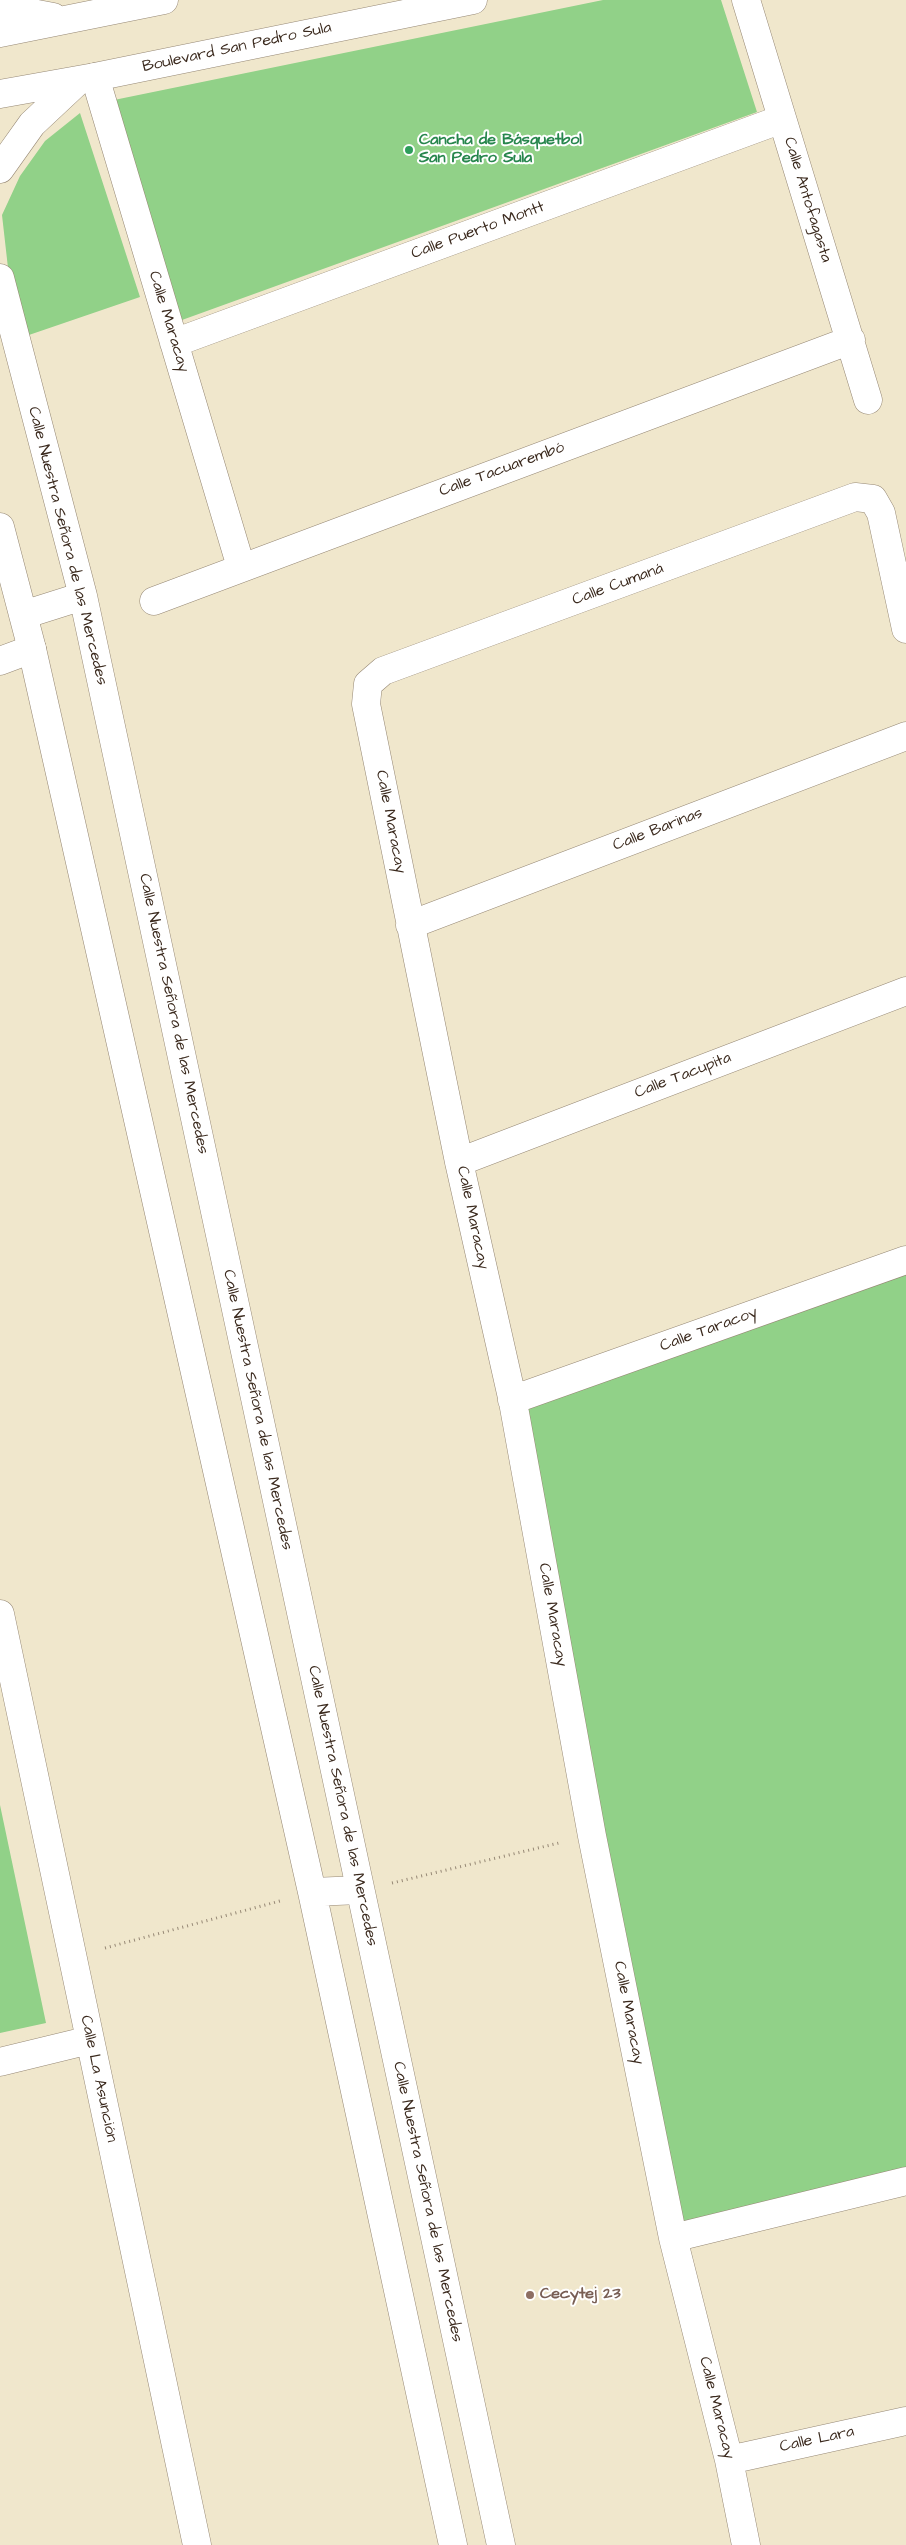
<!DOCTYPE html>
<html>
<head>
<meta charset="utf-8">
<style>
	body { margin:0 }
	canvas { display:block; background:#f0e7cc }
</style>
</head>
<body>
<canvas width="906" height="2545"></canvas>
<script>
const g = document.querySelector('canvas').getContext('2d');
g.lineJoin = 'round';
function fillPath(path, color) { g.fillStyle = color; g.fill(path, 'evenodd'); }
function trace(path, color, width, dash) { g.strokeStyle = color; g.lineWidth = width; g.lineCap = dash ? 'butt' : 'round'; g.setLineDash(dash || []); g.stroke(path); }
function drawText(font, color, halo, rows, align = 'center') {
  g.font = font + ' "Architects Daughter",sans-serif'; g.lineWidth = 4; g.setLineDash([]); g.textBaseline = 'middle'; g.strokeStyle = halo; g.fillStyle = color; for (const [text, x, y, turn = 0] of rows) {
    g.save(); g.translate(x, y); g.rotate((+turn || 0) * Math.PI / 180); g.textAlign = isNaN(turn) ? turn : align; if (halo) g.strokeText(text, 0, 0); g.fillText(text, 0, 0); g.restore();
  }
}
fillPath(new Path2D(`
	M 603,0 L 721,0 L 757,112 L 182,320 L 114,100 Z
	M 80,113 L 140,297 L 26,336 L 8,268 L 2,215 L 20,176 L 45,141 Z
	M 906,1261 L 906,2178 L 679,2233 L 513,1402 Z
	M 0,1805 L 46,2023 L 0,2033 Z`), '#91d188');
const street = new Path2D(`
	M 746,0 L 868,400
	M 95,77 L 241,567
	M 174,343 L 782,119
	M 154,601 L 851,340
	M 0,661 L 32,649
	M 410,925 L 906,736
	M 459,1162 L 906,991
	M 512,1400 L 906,1260
	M 0,1614 L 197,2545
	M 0,2062 L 90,2040
	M 673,2238 L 906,2181
	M 729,2460 L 906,2421
	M 746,2545 L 729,2460 L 673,2238 L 592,1836 L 513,1402 L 459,1162 L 366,704 L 368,684 L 383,671 L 855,497 L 873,499 L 881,513 L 906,629`);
const secondary = new Path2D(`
	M 0,7 L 53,17
	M 0,33 L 164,0
	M 0,94 L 95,77 L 473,0
	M 0,169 L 32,124 L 79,80
	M 0,278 L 83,596 L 501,2545
	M 0,527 L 32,649 L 312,1892 L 453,2545
	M 23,615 L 83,596
	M 312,1892 L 360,1890`);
trace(street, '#968875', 29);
trace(secondary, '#968875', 29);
trace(new Path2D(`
	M 392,1883 L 559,1843
	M 105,1948 L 280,1901`), '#968875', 3, [1, 4]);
trace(street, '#fff', 28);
trace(secondary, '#fff', 28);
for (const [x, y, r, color] of [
	[409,150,5,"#2e9e5b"],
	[530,2295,5,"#8d6e63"]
]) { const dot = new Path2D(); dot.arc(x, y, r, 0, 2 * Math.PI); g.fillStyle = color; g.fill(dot); trace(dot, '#fff', 2); }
drawText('16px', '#3b2a1e', '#fff', [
	["Boulevard San Pedro Sula",237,48,-12],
	["Calle Antofagasta",807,200,73],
	["Calle Puerto Montt",478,231,-20],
	["Calle Maracay",168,322,73],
	["Calle Tacuarembó",502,470,-20],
	["Calle Nuestra Señora de las Mercedes",67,546,76],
	["Calle Cumaná",618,585,-20],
	["Calle Maracay",390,822,79],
	["Calle Barinas",658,830,-21],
	["Calle Nuestra Señora de las Mercedes",173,1014,78],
	["Calle Tacupita",683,1076,-21],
	["Calle Maracay",472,1218,78],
	["Calle Taracoy",709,1330,-20],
	["Calle Nuestra Señora de las Mercedes",257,1410,78],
	["Calle Maracay",552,1615,80],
	["Calle Nuestra Señora de las Mercedes",342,1806,78],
	["Calle Maracay",628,2013,79],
	["Calle La Asunción",98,2079,78],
	["Calle Nuestra Señora de las Mercedes",427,2202,78],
	["Calle Maracay",716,2408,76],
	["Calle Lara",817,2440,-12]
]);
drawText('bold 16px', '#27864d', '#fff', [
	["Cancha de Básquetbol",419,141],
	["San Pedro Sula",419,159]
], 'left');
drawText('bold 16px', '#785e54', '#fff', [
	["Cecytej 23",540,2295]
], 'left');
</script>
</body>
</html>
